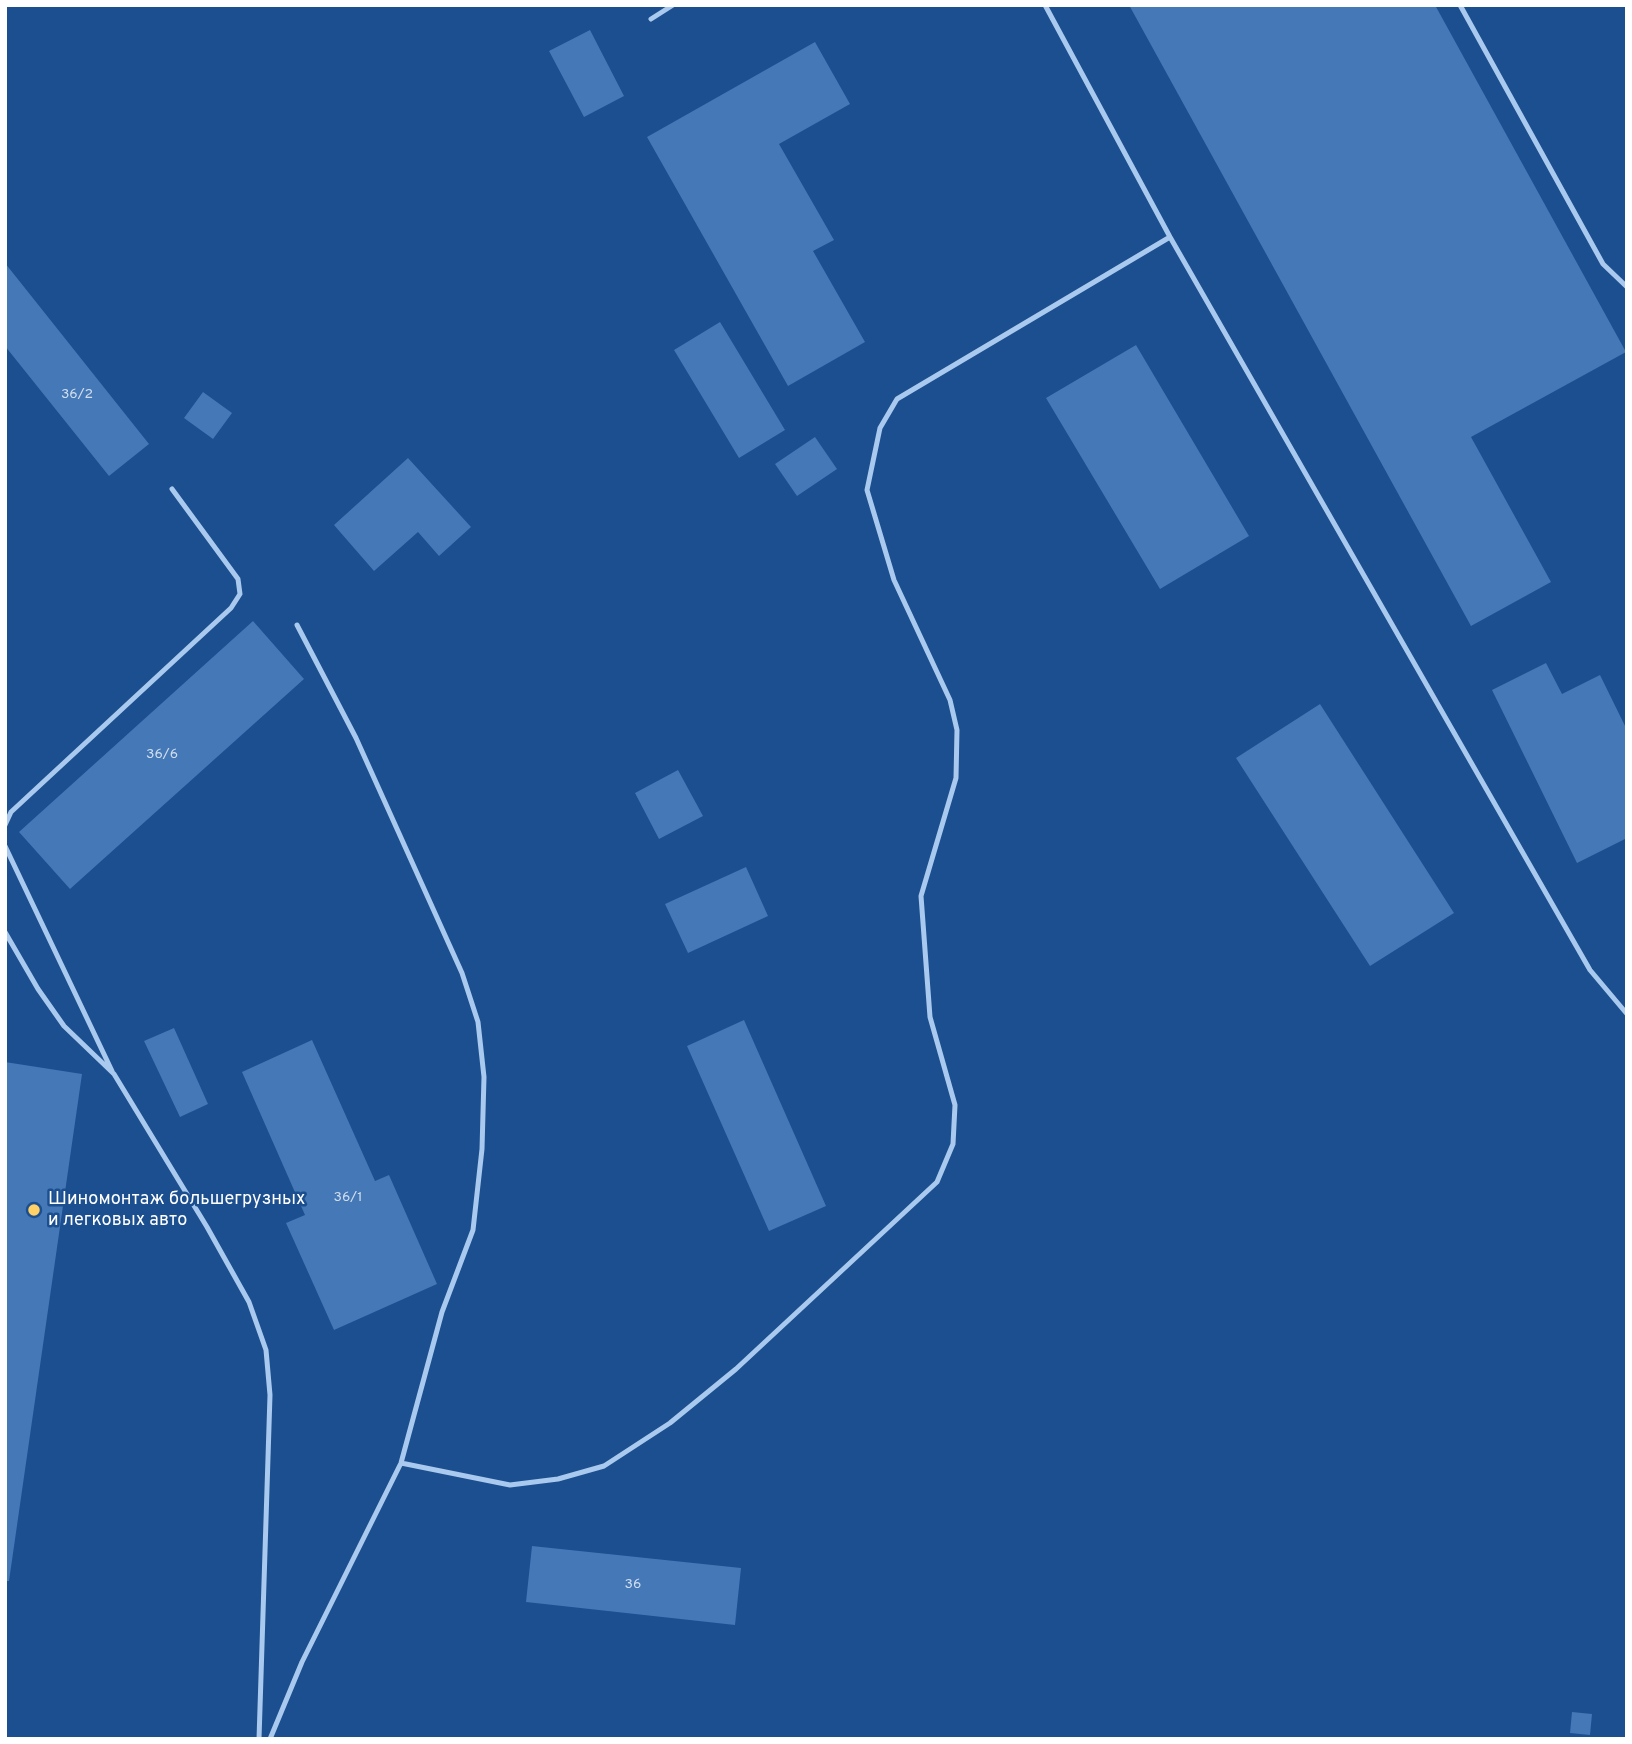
<!DOCTYPE html>
<html>
<head>
<meta charset="utf-8">
<style>
	body { margin:0 }
	#map { position:relative; width:1632px; height:1744px; overflow:hidden; background:#1b4f8f; font-family:Overpass,sans-serif }
	canvas { display:block }
	.frame { position:absolute; inset:0; border:7px solid #fff; pointer-events:none }
</style>
</head>
<body>
<div id="map">
<canvas width="1632" height="1744"></canvas>
<div class="frame"></div>
</div>
<script>
const g = document.querySelector('canvas').getContext('2d');
g.lineJoin = 'round';
function fillPath(path, color) { g.fillStyle = color; g.fill(path, 'evenodd'); }
function trace(path, color, width, dash) { g.strokeStyle = color; g.lineWidth = width; g.lineCap = dash ? 'butt' : 'round'; g.setLineDash(dash || []); g.stroke(path); }
function drawText(font, color, halo, rows, align = 'center') {
  g.font = font + ' Overpass,sans-serif'; g.lineWidth = 5; g.setLineDash([]); g.textBaseline = 'middle'; g.strokeStyle = halo; g.fillStyle = color; for (const [text, x, y, turn = 0] of rows) {
    g.save(); g.translate(x, y); g.rotate((+turn || 0) * Math.PI / 180); g.textAlign = isNaN(turn) ? turn : align; if (halo) g.strokeText(text, 0, 0); g.fillText(text, 0, 0); g.restore();
  }
}
fillPath(new Path2D(`
	M 1129,5 L 1435,5 L 1626,352 L 1471,437 L 1551,582 L 1471,626 Z
	M 590,30 L 624,96 L 584,117 L 549,51 Z
	M 815,42 L 850,104 L 779,144 L 834,240 L 813,251 L 865,342 L 788,386 L 647,137 Z
	M 5,263 L 149,444 L 109,476 L 5,346 Z
	M 720,322 L 785,430 L 739,458 L 674,350 Z
	M 1136,345 L 1249,536 L 1160,589 L 1046,398 Z
	M 203,392 L 232,413 L 213,439 L 184,418 Z
	M 815,437 L 837,469 L 797,496 L 775,464 Z
	M 408,458 L 471,527 L 439,556 L 418,532 L 374,571 L 334,525 Z
	M 253,621 L 304,679 L 70,889 L 19,832 Z
	M 1546,663 L 1562,694 L 1600,675 L 1627,730 L 1627,838 L 1577,863 L 1492,690 Z
	M 1320,704 L 1454,913 L 1370,966 L 1236,758 Z
	M 678,770 L 703,816 L 659,839 L 635,793 Z
	M 746,867 L 768,916 L 688,953 L 665,904 Z
	M 744,1020 L 826,1206 L 769,1231 L 687,1046 Z
	M 174,1028 L 208,1104 L 180,1117 L 144,1041 Z
	M 312,1040 L 375,1181 L 389,1175 L 437,1284 L 334,1330 L 286,1223 L 305,1215 L 242,1072 Z
	M 5,1062 L 82,1074 L 9,1581 L 5,1581 Z
	M 532,1546 L 741,1568 L 735,1625 L 526,1602 Z
	M 1572,1712 L 1592,1714 L 1590,1735 L 1570,1733 Z`), '#4478b7');
trace(new Path2D(`
	M 1045,5 L 1170,237 L 1590,970 L 1627,1014
	M 1460,5 L 1603,264 L 1627,287
	M 651,19 L 673,5
	M 5,825 L 11,812 L 231,608 L 240,594 L 238,579 L 172,489
	M 5,846 L 112,1071
	M 5,932 L 38,989 L 64,1026 L 114,1074 L 207,1227 L 249,1302 L 266,1350 L 270,1395 L 259,1739
	M 401,1463 L 510,1485 L 558,1479 L 604,1466 L 670,1423 L 736,1369 L 937,1182 L 953,1144 L 955,1105 L 930,1017 L 921,896 L 956,778 L 957,730 L 950,700 L 894,580 L 867,490 L 880,428 L 897,399 L 1170,237
	M 270,1739 L 302,1662 L 401,1463 L 442,1312 L 473,1230 L 482,1149 L 484,1077 L 478,1022 L 462,973 L 356,738 L 297,625`), '#a9c9ee', 5);
for (const [x, y, r, color] of [
	[34,1210,7,"#ffd166"]
]) { const dot = new Path2D(); dot.arc(x, y, r, 0, 2 * Math.PI); g.fillStyle = color; g.fill(dot); trace(dot, '#1b4f8f', 2.5); }
drawText('14px', '#d0dded', null, [
	["36/2",77,395],
	["36/6",162,755],
	["36/1",348,1198],
	["36",633,1585]
]);
drawText('18px', '#fff', '#1b4f8f', [
	["Шиномонтаж большегрузных",48,1200],
	["и легковых авто",48,1221]
], 'left');
</script>
</body>
</html>
